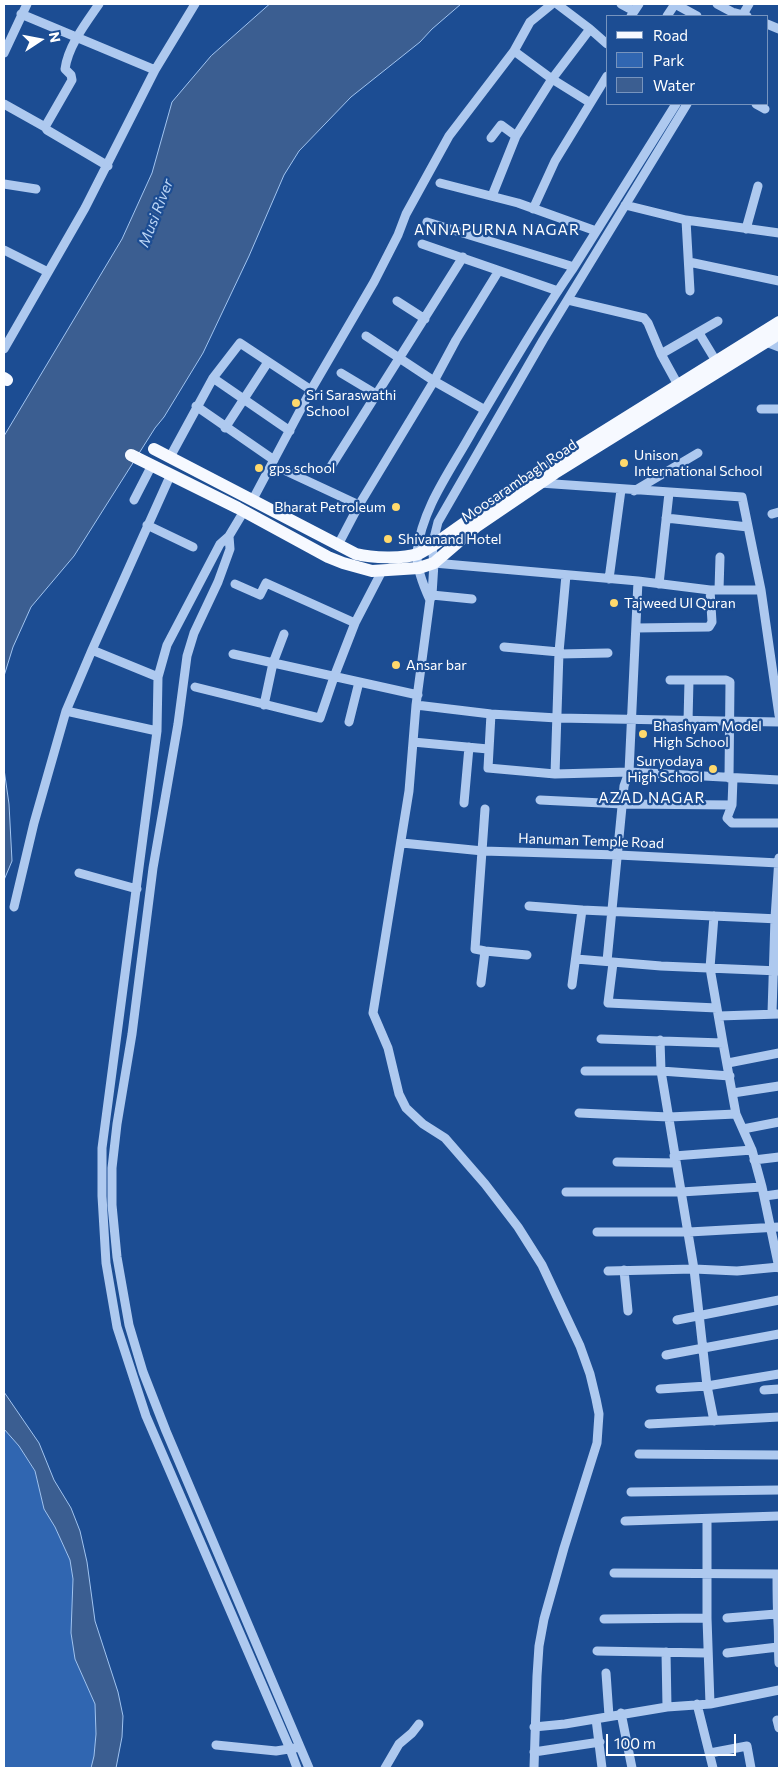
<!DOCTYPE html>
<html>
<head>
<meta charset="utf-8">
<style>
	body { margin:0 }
	#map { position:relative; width:783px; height:1772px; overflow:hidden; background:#1c4d93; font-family:Commissioner,sans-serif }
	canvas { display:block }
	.frame { position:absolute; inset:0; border:5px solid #fff; pointer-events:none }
	.legend { position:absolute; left:606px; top:15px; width:162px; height:90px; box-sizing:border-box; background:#1c4d93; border:1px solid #7794be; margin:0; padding:6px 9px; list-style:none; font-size:15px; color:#fff }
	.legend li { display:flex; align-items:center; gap:10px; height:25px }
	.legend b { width:25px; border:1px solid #7794be }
	.north { position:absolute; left:15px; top:15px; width:50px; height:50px; -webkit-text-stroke:4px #1c4d93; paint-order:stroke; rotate:79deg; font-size:14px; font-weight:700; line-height:20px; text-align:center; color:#fff }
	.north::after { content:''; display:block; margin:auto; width:18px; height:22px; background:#fff; clip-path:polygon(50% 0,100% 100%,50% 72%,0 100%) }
	.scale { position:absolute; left:606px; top:1734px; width:130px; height:22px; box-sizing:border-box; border:2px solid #fff; border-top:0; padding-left:6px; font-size:15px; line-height:18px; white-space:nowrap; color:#fff; -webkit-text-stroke:4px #1c4d93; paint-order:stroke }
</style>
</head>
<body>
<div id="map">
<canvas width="783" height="1772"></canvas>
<div class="frame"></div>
<ul class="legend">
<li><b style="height:6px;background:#f6f9ff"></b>Road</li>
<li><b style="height:14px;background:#3066b1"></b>Park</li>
<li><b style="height:14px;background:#3b5e91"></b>Water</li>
</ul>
<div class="north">N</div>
<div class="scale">100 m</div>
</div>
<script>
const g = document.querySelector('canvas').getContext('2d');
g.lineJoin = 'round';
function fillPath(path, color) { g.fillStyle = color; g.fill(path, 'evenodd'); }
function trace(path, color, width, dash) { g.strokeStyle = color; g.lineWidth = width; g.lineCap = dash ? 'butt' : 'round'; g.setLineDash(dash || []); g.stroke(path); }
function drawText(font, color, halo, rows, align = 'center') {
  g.font = font + ' Commissioner,sans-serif'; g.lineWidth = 4.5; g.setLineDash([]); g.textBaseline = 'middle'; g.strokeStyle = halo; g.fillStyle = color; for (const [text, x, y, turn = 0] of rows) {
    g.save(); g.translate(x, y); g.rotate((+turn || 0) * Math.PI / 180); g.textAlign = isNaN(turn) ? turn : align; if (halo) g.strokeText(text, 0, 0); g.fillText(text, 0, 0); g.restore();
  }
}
fillPath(new Path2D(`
	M 4,1429 L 19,1446 L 35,1472 L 44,1509 L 55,1527 L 70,1560 L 73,1579 L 71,1633 L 75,1659 L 95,1704 L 96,1734 L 94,1756 L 91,1768 L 4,1768 Z`), '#3066b1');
const water = new Path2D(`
	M 270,4 L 461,4 L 432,29 L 420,42 L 351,97 L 299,151 L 284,175 L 249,256 L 203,353 L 164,417 L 155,428 L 74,556 L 31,607 L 13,647 L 4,676 L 4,436 L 122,239 L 152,173 L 172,102 L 211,56 Z
	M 4,769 L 9,804 L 12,861 L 4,880 Z
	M 4,1392 L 39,1443 L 54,1480 L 71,1508 L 80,1531 L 87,1562 L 95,1621 L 118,1692 L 123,1716 L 122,1737 L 116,1768 L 91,1768 L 94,1756 L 96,1734 L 95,1704 L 75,1659 L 71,1633 L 73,1579 L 70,1560 L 55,1527 L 44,1509 L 35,1471 L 19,1446 L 4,1429 Z`);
fillPath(water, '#3b5e91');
trace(water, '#a1c4f0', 1);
trace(new Path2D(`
	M 557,4 L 590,29
	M 621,4 L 634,11
	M 675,4 L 697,16
	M 717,4 L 732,12 L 747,16
	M 21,14 L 155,70
	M 631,16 L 639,4
	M 667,16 L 675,4
	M 742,16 L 749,4
	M 767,24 L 779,29
	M 514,51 L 552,79 L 589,102
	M 4,53 L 27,4
	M 4,104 L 45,127 L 72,80 L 71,75 L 65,69 C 68,46 86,23 99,4
	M 756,104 L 765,109
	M 45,127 L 47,130 L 108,166
	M 491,138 L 501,125 L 516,136
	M 440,183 L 518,203 L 596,231
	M 4,184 L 36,189
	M 492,196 L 516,136 L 552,79 L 590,29 L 607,44
	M 625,205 L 686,220 L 779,233
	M 533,209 L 555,161 L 607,76
	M 686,220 L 690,291
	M 427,222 L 574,267
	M 746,229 L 758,186
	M 422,244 L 558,291
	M 4,250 L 48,272
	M 689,262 L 779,281
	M 568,300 L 644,318 L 648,323 L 661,354 L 678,385
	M 397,301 L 425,319
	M 699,333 L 716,361
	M 366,336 L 434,381 L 485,410
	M 766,342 L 779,347
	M 4,349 L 85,208 L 155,70 L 195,4
	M 661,354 L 718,321
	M 341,373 L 376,394
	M 213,378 L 290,431
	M 196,406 L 274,460
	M 761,409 L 779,409
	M 225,428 L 268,362
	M 170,457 L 213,378 L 240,343 L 311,390
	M 330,468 L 463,257
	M 286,471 L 359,505
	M 540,483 L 742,497 L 761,590 L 779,715
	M 634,491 L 698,453
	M 134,500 L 152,465
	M 252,501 L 311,390 L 374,282 L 398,235 L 406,214 L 449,136 L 514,51 L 530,22 L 552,4
	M 244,511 L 229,536 L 220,544 L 167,645 L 158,677 L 157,731 L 102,1148 L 102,1196 L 106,1263 L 117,1327 L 146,1416 L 290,1749 L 297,1768
	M 772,514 L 779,512
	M 666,518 L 748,527
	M 147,525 L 193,547
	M 229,536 L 230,549 L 218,582 L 194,633 L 187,656 L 178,724 L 153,868 L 132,1034 L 117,1124 L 112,1168 L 112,1205 L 117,1257 L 129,1325 L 143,1372 L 166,1431 L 309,1768
	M 338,545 L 359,505 L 434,381 L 456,340 L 498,272
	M 434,563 L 638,581 L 710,590 L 761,590
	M 609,579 L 621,490
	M 235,584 L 260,595 L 266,583 L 355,623
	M 659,584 L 669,493
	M 719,590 L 720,557
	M 432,595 L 472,599
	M 430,600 C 424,587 416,567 417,552 C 422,508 451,470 472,432 C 504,378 536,322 572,270 L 676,104
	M 636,628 L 709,627 L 712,622 L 710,590
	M 504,647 L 559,652
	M 92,650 L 158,677
	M 233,654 L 418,695
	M 559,654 L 608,653
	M 670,680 L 726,680 L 730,682 L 729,778
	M 195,687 L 320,718 L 334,677 L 355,623 L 382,571
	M 264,705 L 273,663 L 284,634
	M 416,705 L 491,714 L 557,718 L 779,722
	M 66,711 L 157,731
	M 491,714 L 488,768 L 555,774 L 629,772 L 779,780
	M 349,722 L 359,682
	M 688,722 L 689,680
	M 413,742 L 488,749
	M 555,774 L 559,652 L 566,575
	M 540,800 L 623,804 L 732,805 L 727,818 L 732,823 L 779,823
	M 464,803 L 469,747
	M 732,805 L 733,778
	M 485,809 L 475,949 L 485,951 L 527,955
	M 402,843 L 483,851 L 618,855 L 779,863
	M 79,873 L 137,889
	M 529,906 L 582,910 L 779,919
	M 14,907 L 34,823 L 66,711 L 92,650 L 171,474
	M 714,916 L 710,968 L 723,1043 L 736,1114 L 752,1150 L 762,1187 L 779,1268
	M 576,959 L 661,966 L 779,971
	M 607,961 L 624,786 L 629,772 L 638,581
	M 613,963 L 608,1003 L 717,1008
	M 481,983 L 485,951
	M 572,985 L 582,910
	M 772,1013 L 775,918 L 779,858
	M 719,1016 L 779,1014
	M 601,1039 L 723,1043
	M 660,1040 L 661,1071 L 694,1269 L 707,1386 L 714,1421
	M 728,1063 L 779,1053
	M 585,1071 L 661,1071 L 730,1076
	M 733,1093 L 779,1086
	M 579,1113 L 669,1117 L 736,1114
	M 743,1129 L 779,1122
	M 674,1156 L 752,1150
	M 754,1160 L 779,1157
	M 617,1162 L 676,1163
	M 566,1192 L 681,1192 L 762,1187
	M 765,1196 L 779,1194
	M 597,1232 L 689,1232 L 779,1227
	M 624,1270 L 628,1311
	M 608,1271 L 694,1269 L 737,1271 L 779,1267
	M 677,1320 L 779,1300
	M 666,1355 L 779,1334
	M 660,1389 L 707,1386 L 779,1374
	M 764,1390 L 779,1389
	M 649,1424 L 779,1417
	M 639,1454 L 779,1455
	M 631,1492 L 779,1490
	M 707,1519 L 707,1618 L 710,1704
	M 625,1521 L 779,1516
	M 614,1573 L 779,1574
	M 777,1574 C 777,1590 777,1606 778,1623 C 779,1636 778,1650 779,1663
	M 727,1618 L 776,1614
	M 604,1619 L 707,1618
	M 597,1651 L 707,1653
	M 666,1652 L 667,1707
	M 727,1653 L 778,1647
	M 606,1673 L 609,1716
	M 697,1704 L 713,1768
	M 621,1713 L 632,1768
	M 596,1719 L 602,1768
	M 777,1720 L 779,1728
	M 534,1727 L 565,1724 L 667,1707 L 710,1704 L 779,1690
	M 216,1745 L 276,1751 L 295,1748
	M 534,1752 L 600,1742
	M 710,1753 L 747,1746 L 751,1768
	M 385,1768 L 399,1744 L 412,1733 L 419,1724
	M 534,1768 L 537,1676 L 539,1646 L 544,1619 L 564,1548 L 597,1443 L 599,1414 L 596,1399 L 590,1374 L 580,1346 L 542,1265 L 518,1227 L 485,1184 L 445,1138 L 423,1124 L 406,1108 L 399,1094 L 388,1048 L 373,1013 L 409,791 L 416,705 L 430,600 L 432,595 L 434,563 L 432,546 L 438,522 L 543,340 L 687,104`), '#aec9ef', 9);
trace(new Path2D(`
	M 4,378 L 7,380
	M 154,449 L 356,554 C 372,558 403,559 418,554 C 423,552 428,548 432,546 L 521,483 L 779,322
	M 131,455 L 238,508 L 328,557 L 343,563 L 372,571 L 419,568 L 434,563 L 477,526 L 555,473 L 779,334`), '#f6f9ff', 12);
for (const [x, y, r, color] of [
	[296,403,5,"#ffd96c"],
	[624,463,5,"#ffd96c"],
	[259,468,5,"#ffd96c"],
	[396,507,5,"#ffd96c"],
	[388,539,5,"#ffd96c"],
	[614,603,5,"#ffd96c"],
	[396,665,5,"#ffd96c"],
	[643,734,5,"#ffd96c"],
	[713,769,5,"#ffd96c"]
]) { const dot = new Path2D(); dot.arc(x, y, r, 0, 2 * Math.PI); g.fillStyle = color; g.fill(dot); trace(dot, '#1c4d93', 2); }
drawText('14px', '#fff', '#1c4d93', [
	["Sri Saraswathi",306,395],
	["School",306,411],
	["Unison",634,455],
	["International School",634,471],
	["gps school",269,468],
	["Bharat Petroleum",386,507,"right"],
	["Shivanand Hotel",398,539],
	["Tajweed Ul Quran",624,603],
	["Ansar bar",406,665],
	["Bhashyam Model",653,726],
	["High School",653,742],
	["Suryodaya",703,761,"right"],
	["High School",703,777,"right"]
], 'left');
drawText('14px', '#fff', '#1c4d93', [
	["Moosarambagh Road",519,481,-34],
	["Hanuman Temple Road",591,841,2]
]);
drawText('italic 15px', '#bad4f5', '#1c4d93', [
	["Musi River",156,213,-69]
]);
g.letterSpacing = '1px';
drawText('15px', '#fff', '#1c4d93', [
	["ANNAPURNA NAGAR",497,230],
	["AZAD NAGAR",652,798]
]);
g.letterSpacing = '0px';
</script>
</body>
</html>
